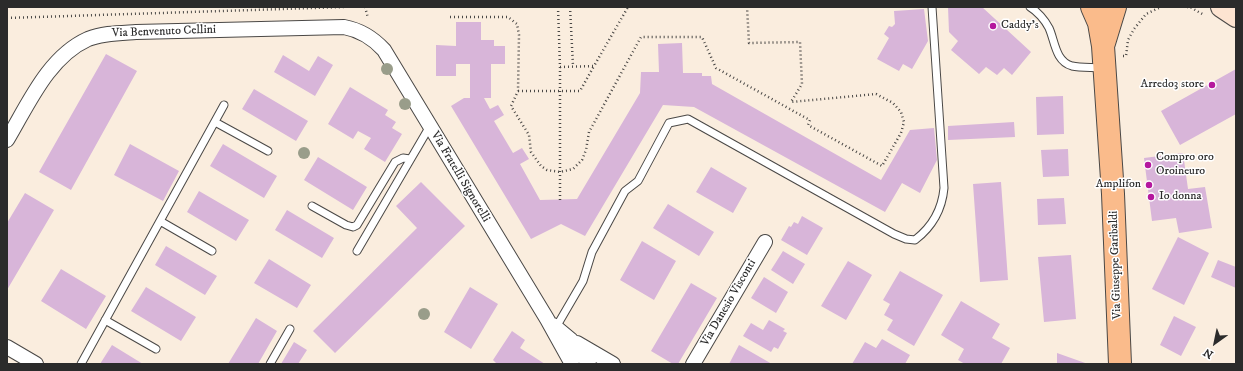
<!DOCTYPE html>
<html>
<head>
<meta charset="utf-8">
<style>
	body { margin:0 }
	#map { position:relative; width:1243px; height:371px; overflow:hidden; background:#faedde; font-family:"IM FELL DW Pica",serif }
	canvas { display:block }
	.frame { position:absolute; inset:0; border:8px solid #2b2b2b; pointer-events:none }
	.north { position:absolute; left:1195px; top:323px; width:40px; height:40px; -webkit-text-stroke:3px #fff; paint-order:stroke; rotate:213deg; font-size:11px; font-weight:700; line-height:16px; text-align:center; color:#2b2b2b }
	.north::after { content:''; display:block; margin:auto; width:14px; height:18px; background:#2b2b2b; clip-path:polygon(50% 0,100% 100%,50% 72%,0 100%) }
</style>
</head>
<body>
<div id="map">
<canvas width="1243" height="371"></canvas>
<div class="frame"></div>
<div class="north">N</div>
</div>
<script>
const g = document.querySelector('canvas').getContext('2d');
g.lineJoin = 'round';
function fillPath(path, color) { g.fillStyle = color; g.fill(path, 'evenodd'); }
function trace(path, color, width, dash) { g.strokeStyle = color; g.lineWidth = width; g.lineCap = dash ? 'butt' : 'round'; g.setLineDash(dash || []); g.stroke(path); }
function drawText(font, color, halo, rows, align = 'center') {
  g.font = font + ' "IM FELL DW Pica",serif'; g.lineWidth = 3; g.setLineDash([]); g.textBaseline = 'middle'; g.strokeStyle = halo; g.fillStyle = color; for (const [text, x, y, turn = 0] of rows) {
    g.save(); g.translate(x, y); g.rotate((+turn || 0) * Math.PI / 180); g.textAlign = isNaN(turn) ? turn : align; if (halo) g.strokeText(text, 0, 0); g.fillText(text, 0, 0); g.restore();
  }
}
fillPath(new Path2D(`
	M 948,7 L 982,7 L 1031,52 L 1012,75 L 1004,68 L 997,75 L 986,67 L 979,74 L 951,50 L 958,41 L 949,32 Z
	M 924,9 L 928,41 L 912,69 L 903,64 L 899,71 L 877,59 L 889,38 L 884,34 L 889,26 L 892,27 L 895,24 L 894,11 Z
	M 456,22 L 481,22 L 481,40 L 494,40 L 494,46 L 505,46 L 505,64 L 491,64 L 491,98 L 484,98 L 490,109 L 498,105 L 504,115 L 494,121 L 513,153 L 522,148 L 529,159 L 520,164 L 540,200 L 577,199 L 640,93 L 641,72 L 659,72 L 658,44 L 682,43 L 683,73 L 702,73 L 702,76 L 711,76 L 712,84 L 881,180 L 910,130 L 934,128 L 937,160 L 920,193 L 902,183 L 885,212 L 694,107 L 663,105 L 585,236 L 561,224 L 531,239 L 451,106 L 464,98 L 470,98 L 470,64 L 456,64 L 456,76 L 436,76 L 436,45 L 456,46 Z
	M 106,54 L 137,71 L 71,190 L 39,172 Z
	M 283,55 L 309,71 L 318,56 L 333,65 L 315,96 L 274,72 Z
	M 1236,69 L 1236,114 L 1180,145 L 1161,111 Z
	M 350,87 L 388,110 L 385,115 L 396,122 L 392,128 L 402,134 L 385,162 L 364,149 L 371,138 L 358,131 L 353,139 L 328,124 Z
	M 254,89 L 308,121 L 296,141 L 242,109 Z
	M 1063,96 L 1064,134 L 1037,135 L 1036,97 Z
	M 1014,122 L 1015,137 L 948,140 L 948,126 Z
	M 130,144 L 179,171 L 163,201 L 114,175 Z
	M 223,144 L 277,176 L 264,198 L 210,166 Z
	M 1068,149 L 1069,176 L 1043,177 L 1041,150 Z
	M 1183,153 L 1188,189 L 1205,187 L 1212,228 L 1179,233 L 1176,218 L 1152,221 L 1144,158 Z
	M 318,157 L 367,187 L 353,210 L 304,180 Z
	M 711,167 L 747,188 L 733,213 L 696,192 Z
	M 421,182 L 465,226 L 335,353 L 313,331 L 417,228 L 396,206 Z
	M 1001,182 L 1008,280 L 980,282 L 973,184 Z
	M 199,191 L 249,220 L 236,241 L 187,212 Z
	M 25,193 L 54,210 L 7,290 L 7,223 Z
	M 1064,198 L 1066,224 L 1038,225 L 1037,199 Z
	M 668,204 L 714,232 L 699,256 L 653,228 Z
	M 287,210 L 334,238 L 322,258 L 275,230 Z
	M 802,216 L 823,228 L 807,255 L 781,240 L 789,226 L 791,227 L 794,222 L 798,224 Z
	M 1178,237 L 1209,253 L 1184,305 L 1152,289 Z
	M 642,241 L 676,261 L 654,300 L 620,280 Z
	M 166,246 L 217,276 L 205,295 L 155,265 Z
	M 783,251 L 805,264 L 793,284 L 771,270 Z
	M 1071,255 L 1076,319 L 1044,322 L 1038,257 Z
	M 269,259 L 311,285 L 297,308 L 254,283 Z
	M 1218,260 L 1236,267 L 1236,288 L 1211,277 Z
	M 848,261 L 872,275 L 846,320 L 821,306 Z
	M 61,269 L 106,296 L 86,329 L 41,301 Z
	M 900,271 L 943,295 L 914,346 L 887,330 L 893,320 L 884,315 L 890,304 L 883,300 Z
	M 764,277 L 788,292 L 776,313 L 751,298 Z
	M 691,283 L 717,298 L 678,364 L 673,364 L 651,351 Z
	M 146,287 L 196,317 L 181,341 L 131,311 Z
	M 470,287 L 498,304 L 471,349 L 444,332 Z
	M 961,301 L 1000,324 L 992,338 L 1010,348 L 1001,364 L 965,364 L 958,360 L 964,349 L 941,335 Z
	M 1174,316 L 1196,327 L 1181,356 L 1160,345 Z
	M 256,318 L 277,331 L 258,364 L 228,364 Z
	M 769,320 L 785,329 L 783,331 L 787,333 L 778,349 L 774,347 L 771,352 L 743,336 L 751,323 L 763,330 Z
	M 512,331 L 525,340 L 520,348 L 545,364 L 497,364 L 493,360 Z
	M 882,339 L 910,355 L 905,364 L 852,364 L 865,342 L 876,348 Z
	M 294,342 L 307,350 L 298,364 L 281,364 Z
	M 112,345 L 143,364 L 100,364 Z
	M 739,345 L 772,364 L 729,364 Z
	M 1057,353 L 1088,364 L 1057,364 Z`), '#d8b5d9');
const lane = new Path2D(`
	M 1030,7 C 1037,11 1045,20 1049,28 C 1055,41 1055,61 1072,66 C 1081,68 1093,67 1103,68
	M 215,122 L 268,151
	M 312,206 L 346,225 L 353,227 L 357,225 L 395,162 L 403,158 L 410,159
	M 160,221 L 212,251
	M 357,251 L 430,126
	M 105,320 L 156,349
	M 555,329 L 583,281 L 592,252 L 625,191 L 638,181 L 669,123 L 688,119 L 894,234 L 906,239 L 915,240 C 932,227 942,210 944,188 L 932,7
	M 81,364 L 224,105
	M 270,364 L 290,329`);
const street = new Path2D(`
	M 7,140 C 28,105 48,57 88,39 C 103,33 120,33 136,32 L 344,27 C 360,30 373,38 384,50 L 547,319 L 572,364
	M 553,325 L 571,340 L 589,364
	M 577,343 L 613,364
	M 7,347 L 36,364
	M 693,364 L 765,242`);
const secondary = new Path2D(`
	M 1221,7 L 1236,17`);
const primary = new Path2D(`
	M 1092,7 L 1099,23 L 1103,46 L 1113,194 L 1120,364
	M 1104,43 L 1115,7`);
trace(lane, '#4a4846', 9);
trace(street, '#4a4846', 16);
trace(secondary, '#4a4846', 22);
trace(primary, '#4a4846', 24);
trace(new Path2D(`
	M 365,7 L 368,18
	M 558,7 L 560,67 L 560,200
	M 570,7 L 573,66
	M 1187,7 L 1190,7 L 1204,15
	M 450,17 L 508,17 L 517,24 L 519,35 L 518,91 L 511,106 L 529,135 L 531,152 L 541,166 L 547,170 L 560,172 L 573,169 L 582,160 L 586,150 L 589,132 L 641,37 L 702,37 L 716,68 L 806,118 L 810,120 L 808,125 L 882,166 L 901,133 L 904,122 L 901,112 L 893,103 L 876,94 L 791,102 L 802,84 L 800,42 L 749,43 L 747,7
	M 7,18 L 344,7
	M 1123,56 L 1126,56 L 1128,40 L 1134,29 L 1146,14 L 1161,7
	M 560,67 L 594,66 L 628,7
	M 518,91 L 580,91 L 594,66`), '#4a4846', 2.5, [1, 3]);
trace(lane, '#fff', 7);
trace(street, '#fff', 14);
trace(secondary, '#fde4d1', 20);
trace(primary, '#fabb8b', 22);
g.fillStyle = '#999d8a';
for (const [x, y] of [
	[387,69],
	[405,104],
	[304,153],
	[424,314]
]) { g.beginPath(); g.arc(x, y, 6, 0, 2 * Math.PI); g.fill(); }
for (const [x, y, r, color] of [
	[993,26,4,"#b5179e"],
	[1212,85,4,"#b5179e"],
	[1148,165,4,"#b5179e"],
	[1149,185,4,"#b5179e"],
	[1151,197,4,"#b5179e"]
]) { const dot = new Path2D(); dot.arc(x, y, r, 0, 2 * Math.PI); g.fillStyle = color; g.fill(dot); trace(dot, '#fff', 1.5); }
drawText('12px', '#2b2b2b', '#fff', [
	["Caddy's",1001,26],
	["Arredo3 store",1204,85,"right"],
	["Compro oro",1156,158],
	["Oroineuro",1156,172],
	["Amplifon",1141,185,"right"],
	["Io donna",1159,197]
], 'left');
drawText('12px', '#2b2b2b', '#fff', [
	["Via Benvenuto Cellini",164,32,-2],
	["Via Fratelli Signorelli",460,177,59],
	["Via Giuseppe Garibaldi",1116,265,-92],
	["Via Danesio Visconti",729,303,-60]
]);
</script>
</body>
</html>
